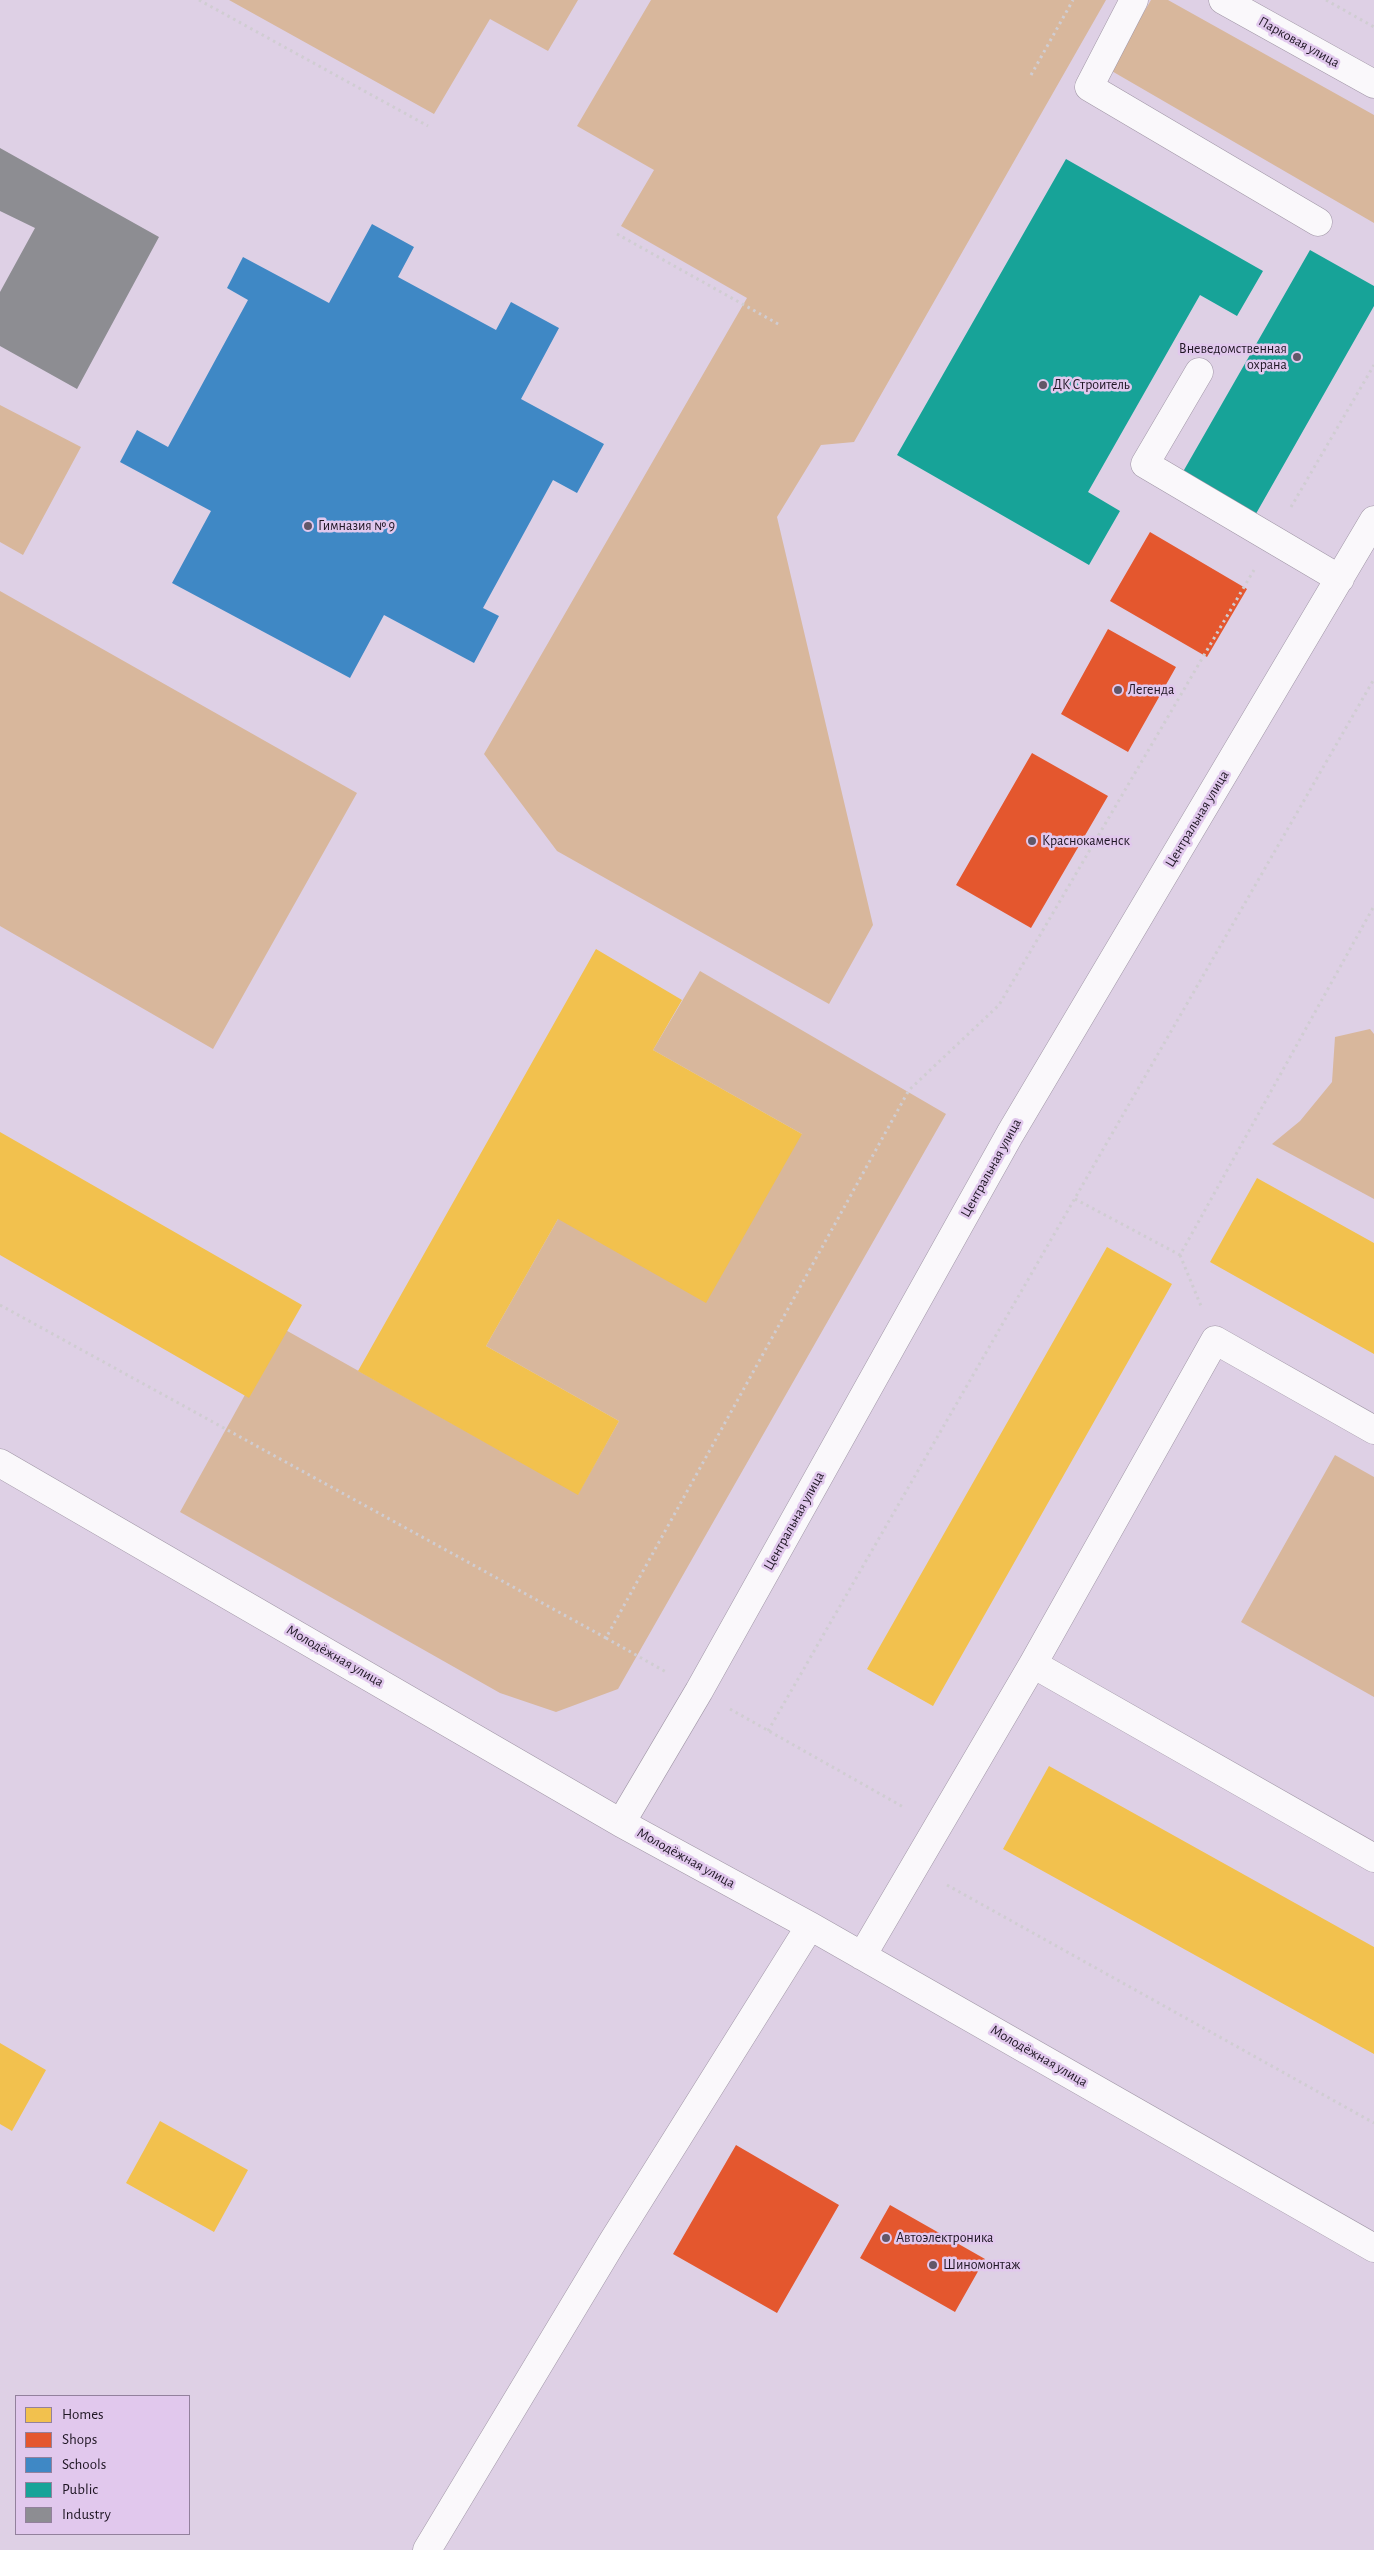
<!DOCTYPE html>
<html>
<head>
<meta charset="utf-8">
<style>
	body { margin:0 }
	#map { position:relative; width:1374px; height:2550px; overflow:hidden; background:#ded0e5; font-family:"Alegreya Sans",sans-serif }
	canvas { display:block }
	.legend { position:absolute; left:15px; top:2395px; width:175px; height:140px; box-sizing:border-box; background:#e1c8ed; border:1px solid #93819d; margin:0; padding:6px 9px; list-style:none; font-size:15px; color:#1f1624 }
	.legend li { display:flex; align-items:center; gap:10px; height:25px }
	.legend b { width:25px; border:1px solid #93819d }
</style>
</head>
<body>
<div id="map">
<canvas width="1374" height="2550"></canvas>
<ul class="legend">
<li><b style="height:14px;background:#f2c14e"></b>Homes</li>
<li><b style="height:14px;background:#e4572e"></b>Shops</li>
<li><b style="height:14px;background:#3f88c5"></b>Schools</li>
<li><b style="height:14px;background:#17a398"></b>Public</li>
<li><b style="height:14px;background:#8d8d92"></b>Industry</li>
</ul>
</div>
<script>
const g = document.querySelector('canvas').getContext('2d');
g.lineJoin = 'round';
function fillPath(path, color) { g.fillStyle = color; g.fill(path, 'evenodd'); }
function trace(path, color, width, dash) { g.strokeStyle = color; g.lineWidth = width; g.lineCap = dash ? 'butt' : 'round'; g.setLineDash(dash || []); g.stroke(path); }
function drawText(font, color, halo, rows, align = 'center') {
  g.font = font + ' "Alegreya Sans",sans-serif'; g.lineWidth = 5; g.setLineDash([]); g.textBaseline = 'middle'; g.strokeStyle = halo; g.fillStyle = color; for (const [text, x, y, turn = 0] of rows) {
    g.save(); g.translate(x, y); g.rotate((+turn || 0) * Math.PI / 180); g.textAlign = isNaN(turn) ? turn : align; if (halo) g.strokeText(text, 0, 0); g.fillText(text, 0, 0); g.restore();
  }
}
fillPath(new Path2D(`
	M 229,0 L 578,0 L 548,51 L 490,19 L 434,114 Z
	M 651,0 L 1106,0 L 854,442 L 821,445 L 777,517 L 873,925 L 829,1004 L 557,851 L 484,754 L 747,298 L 621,226 L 654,170 L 577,126 Z
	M 1151,0 L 1168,0 L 1374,115 L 1374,223 L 1110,70 Z
	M 0,405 L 81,447 L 23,555 L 0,542 Z
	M 0,591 L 357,793 L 213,1049 L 0,926 Z
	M 700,971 L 946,1114 L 618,1689 L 556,1712 L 500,1693 L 180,1512 L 282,1328 L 578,1494 L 619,1421 L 486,1346 L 558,1219 L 802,1134 L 653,1050 Z
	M 1370,1029 L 1374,1034 L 1374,1199 L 1272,1144 L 1300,1121 L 1332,1082 L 1335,1037 Z
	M 1335,1455 L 1374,1477 L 1374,1697 L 1241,1622 Z`), '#d8b79c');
fillPath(new Path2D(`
	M 596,949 L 682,1000 L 653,1050 L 802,1134 L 706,1303 L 558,1219 L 486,1346 L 619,1421 L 578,1495 L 358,1371 Z
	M 0,1132 L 302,1305 L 249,1398 L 0,1255 Z
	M 1257,1178 L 1374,1243 L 1374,1354 L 1210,1262 Z
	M 1107,1247 L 1172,1284 L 933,1706 L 867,1669 Z
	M 1049,1766 L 1374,1947 L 1374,2054 L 1003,1849 Z
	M 0,2043 L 46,2070 L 12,2131 L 0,2124 Z
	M 160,2121 L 248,2170 L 214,2232 L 126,2183 Z`), '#f2c14e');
fillPath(new Path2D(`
	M 1150,532 L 1247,589 L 1207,657 L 1110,601 Z
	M 1108,629 L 1176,667 L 1128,752 L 1061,714 Z
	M 1032,753 L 1108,796 L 1031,928 L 956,885 Z
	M 736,2145 L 839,2205 L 777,2313 L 673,2254 Z
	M 890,2205 L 985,2259 L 955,2312 L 860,2258 Z`), '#e4572e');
fillPath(new Path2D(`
	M 372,224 L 414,247 L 398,277 L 496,330 L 511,302 L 559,328 L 521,399 L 604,444 L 577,493 L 553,480 L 483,608 L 499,616 L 474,663 L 384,615 L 350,678 L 172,583 L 211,511 L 120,462 L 137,430 L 168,447 L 248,300 L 227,288 L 243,257 L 329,303 Z`), '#3f88c5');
fillPath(new Path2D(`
	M 1066,159 L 1263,271 L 1237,316 L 1200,295 L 1088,492 L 1120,511 L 1089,565 L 897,455 Z
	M 1310,250 L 1374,286 L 1374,306 L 1253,519 L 1180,477 Z`), '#17a398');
fillPath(new Path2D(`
	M 0,148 L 159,237 L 77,389 L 0,346 L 0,292 L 35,228 L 0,211 Z`), '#8d8d92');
const minor = new Path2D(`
	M 1134,0 L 1089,87 L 1318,222
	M 1223,0 L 1374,84
	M 1199,372 L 1145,464 L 1340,579
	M 0,1463 L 621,1823 L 810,1926 L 1374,2248
	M 1033,1664 L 1374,1858
	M 621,1823 L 699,1691 L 1010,1134 L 1374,520
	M 862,1956 L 1033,1664 L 1215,1340 L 1374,1430
	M 427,2550 L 613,2241 L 810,1926`);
trace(minor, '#a096a6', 29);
trace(new Path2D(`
	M 199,0 L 428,126
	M 1326,0 L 1374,27
	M 1031,75 L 1073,0
	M 617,234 L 780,325
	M 1291,507 L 1374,365
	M 1075,1199 L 1180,1255 L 1374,906
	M 1180,1255 L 1201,1306
	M 0,1305 L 606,1638 L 909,1090 L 999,1005 L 1254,570
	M 606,1638 L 666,1672
	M 730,1709 L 905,1808
	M 768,1731 L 1374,679
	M 947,1885 L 1374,2123`), '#d0cdd2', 3, [2.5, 4]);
trace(minor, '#faf8fb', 28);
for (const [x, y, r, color] of [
	[1297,357,5,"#625768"],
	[1043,385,5,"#625768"],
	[308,526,5,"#625768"],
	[1118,690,5,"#625768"],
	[1032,841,5,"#625768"],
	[886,2238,5,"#625768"],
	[933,2265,5,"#625768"]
]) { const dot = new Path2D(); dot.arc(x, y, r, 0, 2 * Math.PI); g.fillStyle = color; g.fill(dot); trace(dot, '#e1c8ed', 2); }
drawText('14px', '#1f1624', '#e1c8ed', [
	["Парковая улица",1299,42,29],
	["Центральная улица",1197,819,-59],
	["Центральная улица",991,1168,-61],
	["Центральная улица",794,1521,-61],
	["Молодёжная улица",335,1656,30],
	["Молодёжная улица",686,1858,29],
	["Молодёжная улица",1039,2056,30]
]);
drawText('14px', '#1f1624', '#e1c8ed', [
	["Вневедомственная",1287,349,"right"],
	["охрана",1287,365,"right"],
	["ДК Строитель",1053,385],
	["Гимназия № 9",318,526],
	["Легенда",1128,690],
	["Краснокаменск",1042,841],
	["Автоэлектроника",896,2238],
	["Шиномонтаж",943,2265]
], 'left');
</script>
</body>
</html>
